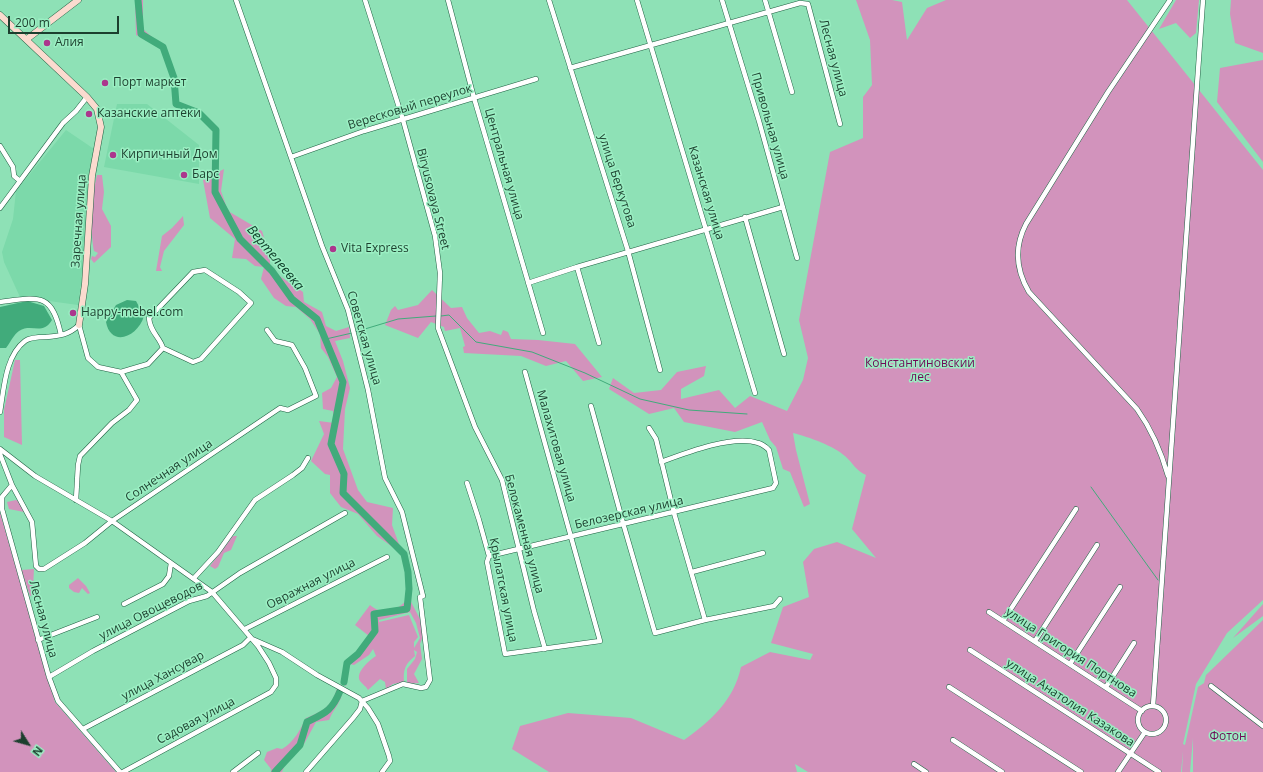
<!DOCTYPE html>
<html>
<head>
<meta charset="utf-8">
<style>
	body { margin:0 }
	#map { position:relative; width:1263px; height:772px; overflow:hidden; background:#8ee1b6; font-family:"Open Sans",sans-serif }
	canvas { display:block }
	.north { position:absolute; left:8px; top:724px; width:40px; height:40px; -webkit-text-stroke:3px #9befc3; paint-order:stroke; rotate:127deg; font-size:11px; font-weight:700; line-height:16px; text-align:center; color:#1c3f2e }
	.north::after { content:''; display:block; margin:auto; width:14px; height:18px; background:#1c3f2e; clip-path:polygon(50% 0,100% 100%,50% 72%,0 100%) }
	.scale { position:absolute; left:8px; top:16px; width:111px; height:18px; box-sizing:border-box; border:2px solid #1c3f2e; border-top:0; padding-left:5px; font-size:12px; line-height:14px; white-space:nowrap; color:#1c3f2e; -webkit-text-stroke:3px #9befc3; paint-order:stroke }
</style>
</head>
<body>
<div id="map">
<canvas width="1263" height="772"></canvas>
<div class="north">N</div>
<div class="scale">200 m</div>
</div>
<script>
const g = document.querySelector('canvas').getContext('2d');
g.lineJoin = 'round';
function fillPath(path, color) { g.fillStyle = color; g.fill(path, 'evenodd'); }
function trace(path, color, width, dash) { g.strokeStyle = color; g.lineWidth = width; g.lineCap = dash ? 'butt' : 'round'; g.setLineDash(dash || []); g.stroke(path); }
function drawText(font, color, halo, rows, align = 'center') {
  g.font = font + ' "Open Sans",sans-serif'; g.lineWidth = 3; g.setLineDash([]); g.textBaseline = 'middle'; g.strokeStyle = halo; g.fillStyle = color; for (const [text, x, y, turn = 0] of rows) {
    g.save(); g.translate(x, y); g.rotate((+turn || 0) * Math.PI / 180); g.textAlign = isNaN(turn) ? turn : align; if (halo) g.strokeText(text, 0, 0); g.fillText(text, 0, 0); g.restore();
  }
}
fillPath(new Path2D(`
	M 117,104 L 147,104 L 199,145 L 199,184 L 104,167 Z
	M 66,130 L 94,149 L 90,169 L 82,278 L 78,305 L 20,297 L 4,262 L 2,252 L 13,219 L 16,191 Z`), '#7cd9aa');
fillPath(new Path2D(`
	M 135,0 L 143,0 L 143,29 L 163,47 L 136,35 Z
	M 856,0 L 892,0 L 902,2 L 907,40 L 927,8 L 946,0 L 1127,0 L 1263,170 L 1263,600 L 1227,633 L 1196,684 L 1183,744 L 1185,745 L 1198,687 L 1204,683 L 1206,675 L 1263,620 L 1263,772 L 1193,772 L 1193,738 L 1190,772 L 1182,772 L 1183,751 L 1181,772 L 808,772 L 795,764 L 797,772 L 549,772 L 512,749 L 520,726 L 568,713 L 631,718 L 684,740 C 711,721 734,700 741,667 L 770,652 L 810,660 L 813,654 L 771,643 L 783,607 L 809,597 L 803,562 L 814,549 L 837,542 L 876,558 L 852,529 L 866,475 C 856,471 853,463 845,456 C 834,446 809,437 793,433 L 796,450 L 810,504 L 804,507 L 790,472 L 783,469 L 776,447 L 770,440 L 762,422 L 735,432 L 684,422 L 674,408 L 649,414 L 609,389 L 613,378 L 634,393 L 661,390 L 677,372 L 706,366 L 704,376 L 681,389 L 681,399 L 719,390 L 735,408 L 750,396 L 787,411 L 803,380 L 808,358 L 799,320 L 830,152 L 863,138 L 863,97 L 872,85 L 870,40 Z
	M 1176,0 L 1199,0 L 1196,33 L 1190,38 L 1176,23 L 1159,29 Z
	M 1231,0 L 1263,0 L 1263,53 L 1235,43 L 1230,14 Z
	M 1263,60 L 1263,162 L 1217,102 L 1220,68 Z
	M 224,169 L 221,191 L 228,211 L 262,231 L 270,256 L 270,267 C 279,277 292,284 303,292 L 304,302 L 322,312 L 326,326 L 336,331 L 349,327 L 350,338 L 335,341 L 343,361 L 350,388 L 345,409 L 343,449 L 358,490 L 367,502 L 393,508 L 392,525 L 400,547 L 394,548 L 377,536 L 358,514 L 341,507 L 330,493 L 330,475 L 325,474 L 311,461 L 324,434 L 319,421 L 334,423 L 333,411 L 323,409 L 322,393 L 331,388 L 337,377 L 328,357 L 321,348 L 320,334 L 310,319 L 296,307 L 286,306 L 274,298 L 261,279 L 264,267 L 255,266 L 246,259 L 232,258 L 235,239 L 210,218 L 203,180 Z
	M 97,175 L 102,175 L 104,192 L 102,209 L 111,226 L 111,247 L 94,263 L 91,259 L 92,256 L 95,257 L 98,253 L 94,251 C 90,232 92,194 97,175 Z
	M 183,216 L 184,225 L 164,251 L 160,267 L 162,271 L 156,271 L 162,236 L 172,228 Z
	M 432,290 L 451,308 L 462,307 L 467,318 L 479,333 L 490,331 L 501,335 L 503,330 L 508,332 L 511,339 L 538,340 L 575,344 L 602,377 L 583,381 L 566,361 L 546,366 L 521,356 L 464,353 L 463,347 L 465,346 L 460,328 L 445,331 L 444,327 L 431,322 L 418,338 L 385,325 L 391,310 L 395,306 L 398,310 L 418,305 Z
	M 15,360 L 20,360 L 22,445 L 4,437 L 4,410 Z
	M 16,500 L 25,505 L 24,512 L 9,509 L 7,502 Z
	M 0,512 L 55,702 L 116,772 L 0,772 Z
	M 233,536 L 237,536 L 231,550 L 224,553 L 218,567 L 215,569 L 210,566 Z
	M 34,569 L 33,588 L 37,593 L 30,596 L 21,570 Z
	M 78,578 L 86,586 L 90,593 L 88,594 L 82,588 L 79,593 L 74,592 L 69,588 L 69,585 Z
	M 409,598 L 422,623 L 423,636 L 420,644 L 422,659 L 414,674 L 419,683 L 407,684 L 407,669 L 415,659 L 417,652 L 414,650 L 415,656 C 405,664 403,670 404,682 L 393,684 L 386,689 L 385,682 L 380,679 L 368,690 C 366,686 362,684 360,681 C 355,672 370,660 376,656 L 373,649 L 369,655 L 354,665 L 350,664 L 346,686 L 341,683 L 346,661 L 361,648 L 369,636 L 355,625 L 370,605 C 386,618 397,610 409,598 ZM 410,612 L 416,623 L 420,638 L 414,648 L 414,642 L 418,637 L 409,615 L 379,622 L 379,620 Z
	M 1263,604 L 1263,616 L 1233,638 Z
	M 337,688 L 343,690 C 341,703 334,708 329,720 L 316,722 L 304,744 L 287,760 L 282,772 L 271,772 L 271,769 L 264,760 L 267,752 L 277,748 L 282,749 C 294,742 300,730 306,718 C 323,711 332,707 337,688 Z`), '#d293bc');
fillPath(new Path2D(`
	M 127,300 L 136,301 L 144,316 C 138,337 111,348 106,322 L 116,305 Z
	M 27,301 L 44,306 L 52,320 C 42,336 32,323 19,331 C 14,334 10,343 6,348 L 0,348 L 0,307 Z`), '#41ab7b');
trace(new Path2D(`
	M 441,316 L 449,315 L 476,342 L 532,352 L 585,373 L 640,399 L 689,410 L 747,414
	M 355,332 L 398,319 L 436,316
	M 326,339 L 352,333
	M 1091,487 L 1158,580`), '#41ab7b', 1);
trace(new Path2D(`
	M 138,0 L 141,34 L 163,47 L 174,78 L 176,104 L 199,113 L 216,130 L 215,192 L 240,239 L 272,271 L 292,299 L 317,319 L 343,382 L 331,444 L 344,474 L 343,493 L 404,554 L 408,572 L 409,589 L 407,609 L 374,614 L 375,631 L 358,654 L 347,663 L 344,682
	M 275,772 L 300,745 L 307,722 C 325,713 332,711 340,691`), '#41ab7b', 7);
const street = new Path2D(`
	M 236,0 L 322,246 L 348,310 L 368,390 L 385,478 L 402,512 L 423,596 L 420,597 L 430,680 L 426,687 L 421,688 L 403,684 L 362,701 L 360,709 L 353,718 L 306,772
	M 365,0 L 403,120 L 435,236 L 440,273 L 438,328 L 475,427 L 502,480 L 534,611 L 545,649
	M 448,0 L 474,98 L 543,333
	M 549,0 L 628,251 L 660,370
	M 637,0 L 755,393
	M 722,0 L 759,121 L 797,258
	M 765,0 L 792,92
	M 570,68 L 800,3 L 808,4 L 840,124
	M 0,146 L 13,167 L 14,176 L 20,181
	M 291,157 L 364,131 L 536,79
	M 0,208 L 63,123 L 76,111 L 87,97
	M 745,217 L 784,354
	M 577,267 L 599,343
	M 205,270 L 239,292 L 251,303 L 201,359 L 193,362 L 163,348 C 159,336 150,332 149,318 L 193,272 Z
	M 528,283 L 577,267 L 783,207
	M 0,302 C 39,297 52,292 61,335
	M 591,406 L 623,523 L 655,633 L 705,620 L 774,606 L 780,599
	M 0,412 C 4,389 5,356 25,341 C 30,337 40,337 46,337 C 59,336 69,335 79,325 L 88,358 L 98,367 L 121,372 L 131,369 L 148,364 L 163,348
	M 649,428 L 656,439 L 674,513 L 705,620
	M 0,449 L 35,476 L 112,521 L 212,592 L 258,646 L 269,663 L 276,678 L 276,685 L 271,692 L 123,772
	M 0,454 L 12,485 L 2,497 L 2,509 L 49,677 L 58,701 L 120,772
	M 1168,476 C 1161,451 1152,430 1137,409 L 1029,292 C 1016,270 1014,247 1026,224 L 1108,92 L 1170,0
	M 467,483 L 479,520 L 489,556 L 487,562 L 505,654 L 600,641 L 525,372
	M 12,485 L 32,522 L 36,566 L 39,569 L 44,569 L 85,543 L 112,521 L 280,408 L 288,410 L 316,396 L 305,368 L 292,345 L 275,341 L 267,330
	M 76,500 L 78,465 L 80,456 L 112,423 L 129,410 L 137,400 L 121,372
	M 489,556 L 773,488 L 776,483 L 769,450 C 766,447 762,444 758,443 C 734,434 685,453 661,462
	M 692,572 L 763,553
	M 194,578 L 218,552 L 255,500 L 293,475 L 302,468 L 308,458
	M 124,604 L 163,584 L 169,576 L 171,563
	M 989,612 L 1142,711
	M 1003,621 L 1076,509
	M 245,629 L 387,557
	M 38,640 L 97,617
	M 1035,641 L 1097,545
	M 970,650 L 1159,772
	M 1070,664 L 1120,587
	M 49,677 L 93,651 L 189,601 L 207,596 L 240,573 L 345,513
	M 1211,686 L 1263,726
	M 949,687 L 1081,772
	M 1106,687 L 1134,643
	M 1153,706 L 1203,0
	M1138 720a14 14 0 1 1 28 0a14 14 0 1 1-28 0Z
	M 83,729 L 243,645 L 250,638 L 282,652 L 317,675 L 359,698 L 368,708 L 378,724 L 389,756 L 390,761 L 382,772
	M 953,740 L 1002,772
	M 914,764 L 926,772
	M 233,772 L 258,753
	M 1118,772 L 1145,732`);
const secondary = new Path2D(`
	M 0,15 L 87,97 L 97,109 L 101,127 L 92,176 L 85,284 L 79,325
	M 27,39 L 78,0`);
trace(street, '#206143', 5.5);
trace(secondary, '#206143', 7);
trace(street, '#fff', 4.5);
trace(secondary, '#fbdbcf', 6);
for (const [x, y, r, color] of [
	[47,43,4,"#ac368d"],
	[105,83,4,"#ac368d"],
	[89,114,4,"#ac368d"],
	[113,155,4,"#ac368d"],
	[184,175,4,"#ac368d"],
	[333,249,4,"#ac368d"],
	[73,313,4,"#ac368d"]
]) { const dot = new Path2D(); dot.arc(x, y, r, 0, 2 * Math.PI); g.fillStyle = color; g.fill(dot); trace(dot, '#9befc3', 1.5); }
drawText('12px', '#1c3f2e', '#9befc3', [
	["Алия",55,43],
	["Порт маркет",113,83],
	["Казанские аптеки",97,114],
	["Кирпичный Дом",121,155],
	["Барс",192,175],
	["Vita Express",341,249],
	["Happy-mebel.com",81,313]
], 'left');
drawText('12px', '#1c3f2e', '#9befc3', [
	["Лесная улица",833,58,75],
	["Вересковый переулок",410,107,-17],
	["Привольная улица",770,126,74],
	["Центральная улица",504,164,74],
	["улица Беркутова",617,181,72],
	["Казанская улица",706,193,73],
	["Biryusovaya Street",433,199,76],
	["Заречная улица",79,221,-86],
	["Советская улица",364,338,74],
	["Малахитовая улица",556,446,74],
	["Солнечная улица",169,471,-34],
	["Белозерская улица",629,513,-13],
	["Белокаменная улица",524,534,75],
	["Овражная улица",311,584,-27],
	["Крылатская улица",503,590,79],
	["улица Овощеводов",151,611,-27],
	["Лесная улица",43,619,75],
	["улица Григория Портнова",1071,653,33],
	["улица Хансувар",163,676,-28],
	["улица Анатолия Казакова",1070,703,33],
	["Садовая улица",196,721,-28]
]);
drawText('12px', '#700b58', '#9befc3', [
	["Константиновский",920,364],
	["лес",920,378],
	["Фотон",1228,737]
]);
drawText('italic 13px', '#0b3925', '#9befc3', [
	["Вертелеевка",275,258,50]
]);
</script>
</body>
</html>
